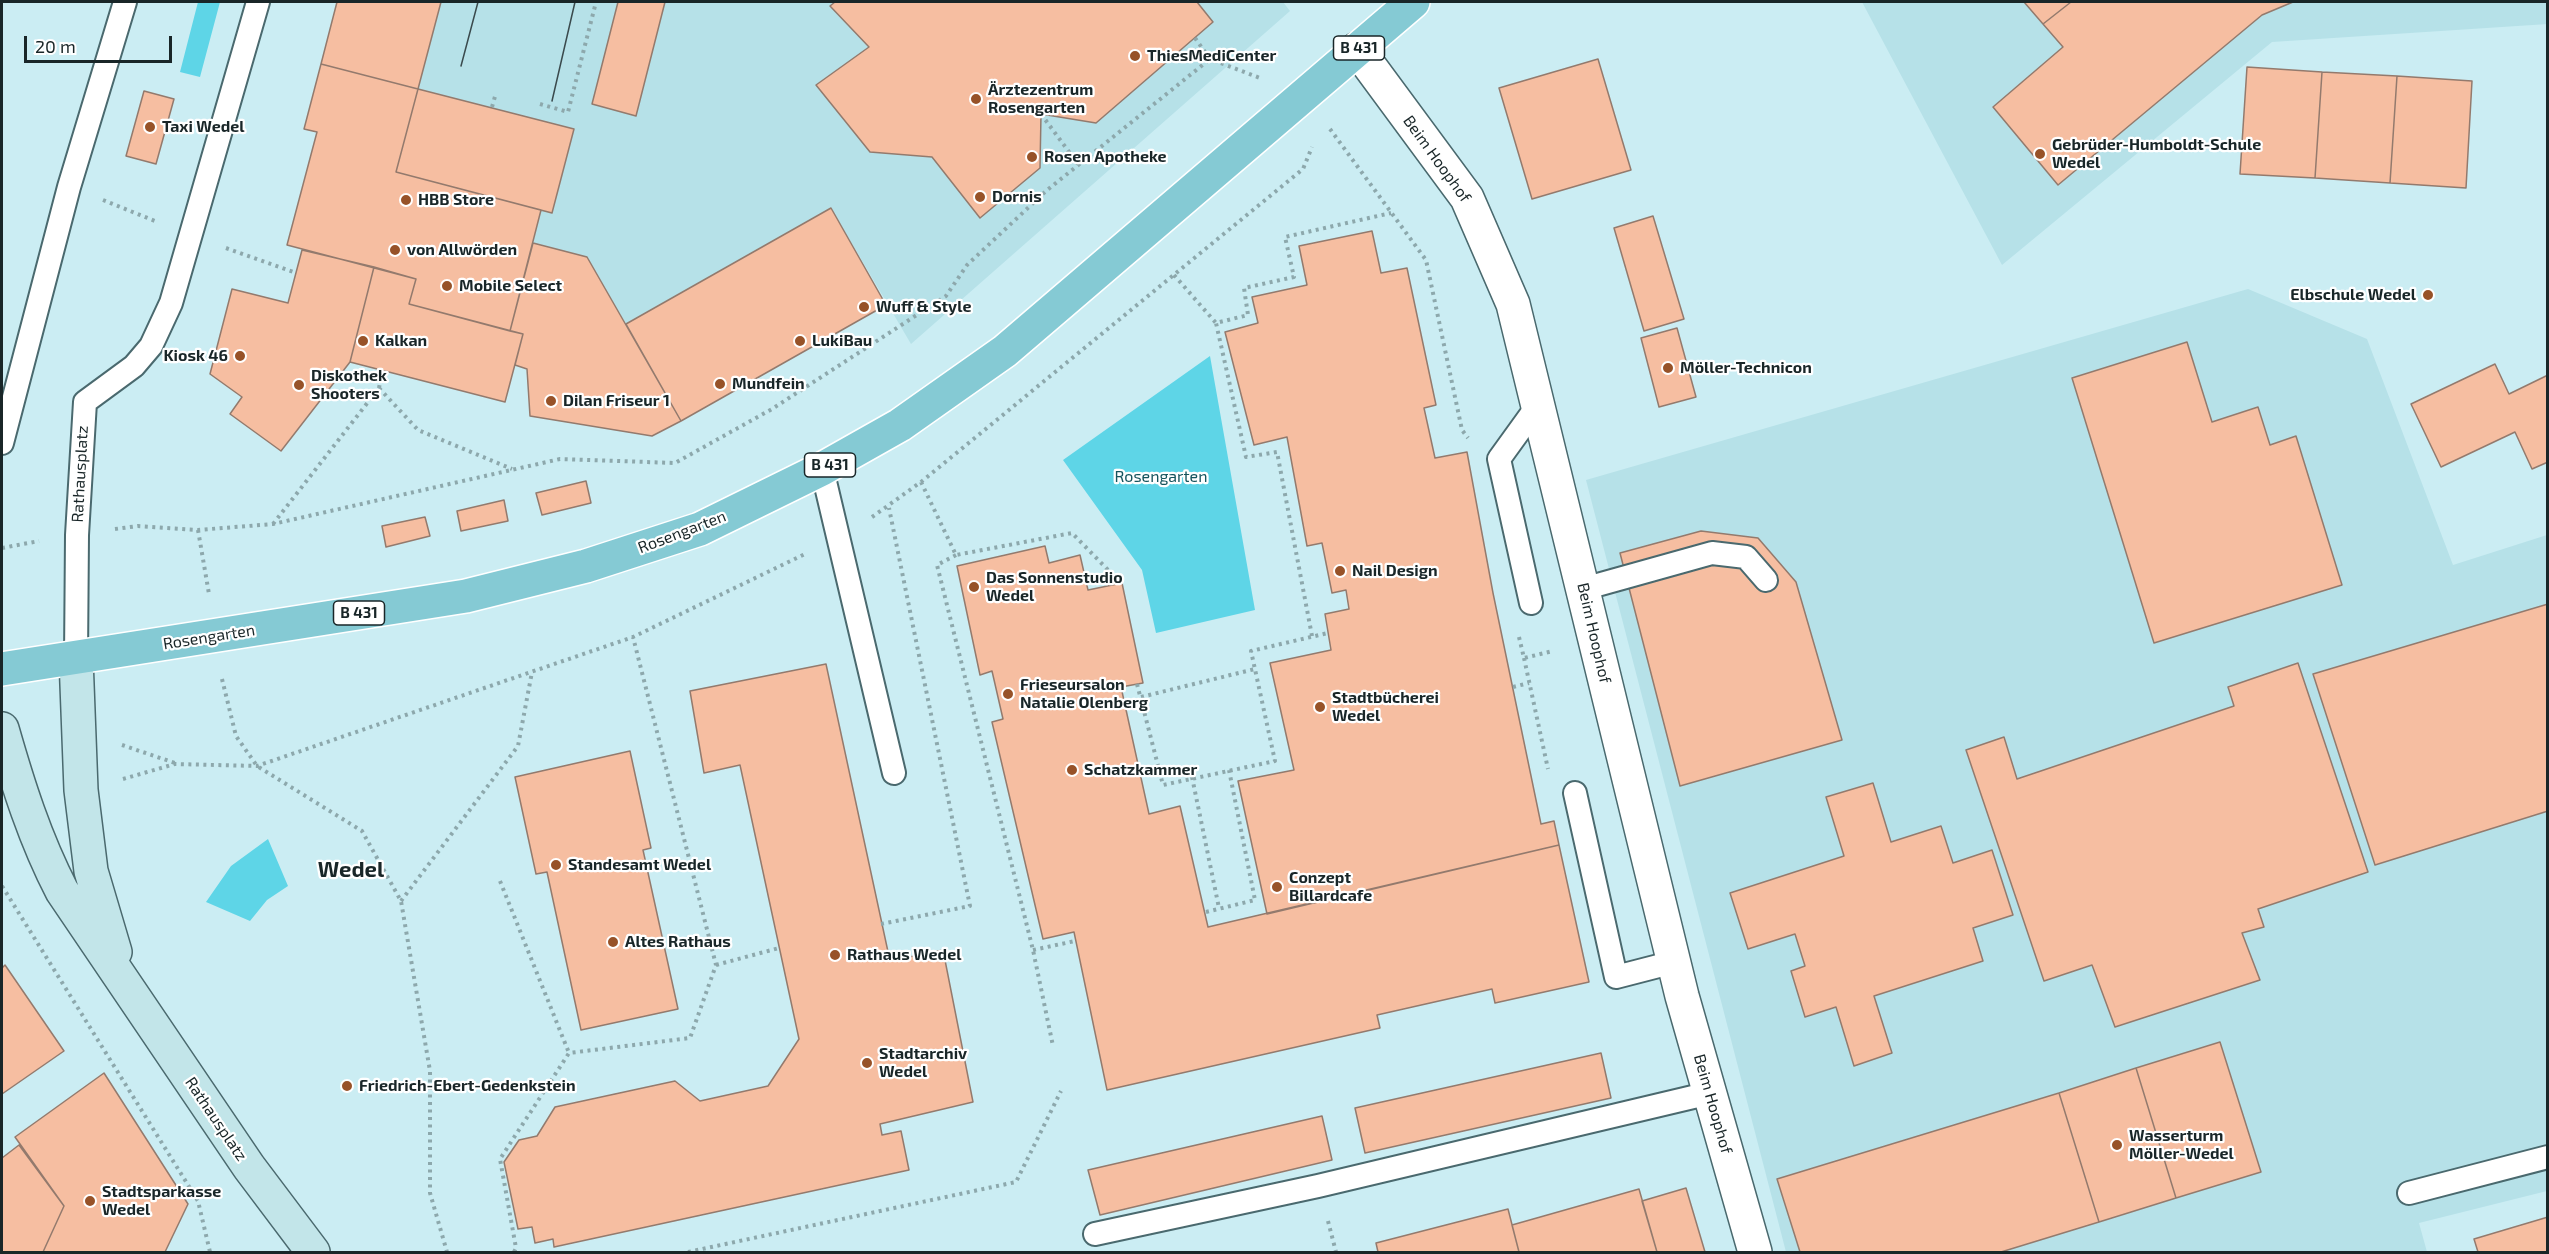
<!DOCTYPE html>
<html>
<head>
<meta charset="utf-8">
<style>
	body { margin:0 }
	#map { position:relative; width:2549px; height:1254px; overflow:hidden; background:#cbedf3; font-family:"Exo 2",sans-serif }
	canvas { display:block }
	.frame { position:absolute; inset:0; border:3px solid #192628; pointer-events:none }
	.scale { position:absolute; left:24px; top:36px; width:148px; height:27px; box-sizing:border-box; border:3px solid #192628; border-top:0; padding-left:8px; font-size:18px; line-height:21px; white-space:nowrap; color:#192628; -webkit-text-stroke:4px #fff; paint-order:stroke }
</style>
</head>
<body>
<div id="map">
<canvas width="2549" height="1254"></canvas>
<div class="frame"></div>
<div class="scale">20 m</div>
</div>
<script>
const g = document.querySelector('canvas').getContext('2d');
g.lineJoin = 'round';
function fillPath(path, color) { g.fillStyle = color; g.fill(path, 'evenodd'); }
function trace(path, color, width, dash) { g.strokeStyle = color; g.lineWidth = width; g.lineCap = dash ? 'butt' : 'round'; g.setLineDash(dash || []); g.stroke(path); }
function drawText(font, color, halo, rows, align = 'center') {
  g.font = font + ' "Exo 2",sans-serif'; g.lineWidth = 4.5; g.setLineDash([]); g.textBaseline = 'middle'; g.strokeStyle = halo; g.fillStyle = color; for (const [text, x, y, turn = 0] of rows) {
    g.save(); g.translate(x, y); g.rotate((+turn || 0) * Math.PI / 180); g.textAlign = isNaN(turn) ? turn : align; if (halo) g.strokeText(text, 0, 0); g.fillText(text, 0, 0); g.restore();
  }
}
fillPath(new Path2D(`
	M 441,2 L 1283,2 L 1290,11 L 911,344 L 831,208 L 626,324 L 587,257 L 533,243 L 541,210 L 552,213 L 574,129 L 418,89 Z
	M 1862,2 L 2547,2 L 2548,24 L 2272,42 L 2002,265 Z
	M 2248,289 L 2367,339 L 2453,565 L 2547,535 L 2547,1191 L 2419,1223 L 2427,1252 L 1786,1252 L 1586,480 Z`), '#b6e1e8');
fillPath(new Path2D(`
	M 198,2 L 220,2 L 200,77 L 180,72 Z
	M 1210,356 L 1255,610 L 1156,633 L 1142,570 L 1063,460 Z
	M 268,839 L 288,886 L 267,900 L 250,921 L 206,902 L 231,866 Z`), '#5ed5e7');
const building = new Path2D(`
	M 337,2 L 441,2 L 418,89 L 321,64 Z
	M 618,2 L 665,2 L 636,116 L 592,104 Z
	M 835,2 L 1197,2 L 1213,22 L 1096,123 L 1041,114 L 1040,168 L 980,218 L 932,157 L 870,152 L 816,85 L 869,47 L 830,6 Z
	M 2024,2 L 2071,2 L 2043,24 Z
	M 2071,2 L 2293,2 L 2262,15 L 2058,185 L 1993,107 L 2063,47 L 2043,24 Z
	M 1598,59 L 1631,170 L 1532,199 L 1499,88 Z
	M 321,64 L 418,89 L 396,172 L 541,210 L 510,331 L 409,304 L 416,279 L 287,245 L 317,132 L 304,129 Z
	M 2247,67 L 2322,72 L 2315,178 L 2240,174 Z
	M 2322,72 L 2397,76 L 2390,183 L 2315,178 Z
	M 2397,76 L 2472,81 L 2466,188 L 2390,183 Z
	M 418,89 L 574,129 L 552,213 L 396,172 Z
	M 144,91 L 174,99 L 156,164 L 126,156 Z
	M 831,208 L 886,305 L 681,421 L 626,324 Z
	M 1653,216 L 1684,319 L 1644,331 L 1614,228 Z
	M 1372,231 L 1381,273 L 1407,268 L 1436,405 L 1424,408 L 1435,458 L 1467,452 L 1493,593 L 1541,824 L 1554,821 L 1559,845 L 1267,914 L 1238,781 L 1294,770 L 1270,663 L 1331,650 L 1325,614 L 1349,609 L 1346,590 L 1332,593 L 1322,543 L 1307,546 L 1287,437 L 1254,445 L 1225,332 L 1258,323 L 1252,297 L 1307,285 L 1299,246 Z
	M 533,243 L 587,257 L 681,421 L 652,436 L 530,416 L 527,369 L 515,365 L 523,334 L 510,331 Z
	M 302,250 L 374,267 L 350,362 L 281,451 L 230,414 L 242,397 L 210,374 L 232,289 L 288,303 Z
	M 374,267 L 416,279 L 409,304 L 523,334 L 505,402 L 350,362 Z
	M 1677,328 L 1696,397 L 1659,407 L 1641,338 Z
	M 2187,342 L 2212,422 L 2258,407 L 2270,445 L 2296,436 L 2342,585 L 2154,643 L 2072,378 Z
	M 2495,364 L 2509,394 L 2548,375 L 2548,462 L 2532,469 L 2515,432 L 2441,467 L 2411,404 Z
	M 586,481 L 591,503 L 542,515 L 536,493 Z
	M 504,500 L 508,521 L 461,531 L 457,511 Z
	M 425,517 L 430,536 L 386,547 L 382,526 Z
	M 1701,531 L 1758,538 L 1796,582 L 1842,740 L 1680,786 L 1620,553 Z
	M 1045,546 L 1049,563 L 1080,555 L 1088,590 L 1122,583 L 1143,683 L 1121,687 L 1149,814 L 1180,806 L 1208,927 L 1559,845 L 1589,982 L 1495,1003 L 1492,989 L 1377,1015 L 1380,1028 L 1107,1090 L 1074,932 L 1043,939 L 992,722 L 1003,719 L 992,671 L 980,675 L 957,566 Z
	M 2548,604 L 2548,811 L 2375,865 L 2313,674 Z
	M 2298,663 L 2368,872 L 2258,909 L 2264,927 L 2242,933 L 2260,980 L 2115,1027 L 2092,965 L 2044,981 L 1966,750 L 2004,737 L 2017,779 L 2234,706 L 2228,687 Z
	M 826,664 L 890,961 L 943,950 L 973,1102 L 880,1124 L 882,1135 L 901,1131 L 909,1170 L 554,1247 L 553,1239 L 535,1243 L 532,1227 L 518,1229 L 504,1162 L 519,1140 L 537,1136 L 555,1107 L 675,1081 L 700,1101 L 768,1086 L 799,1039 L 740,765 L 704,773 L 690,691 Z
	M 630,751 L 651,848 L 643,850 L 678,1009 L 581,1030 L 547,872 L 536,874 L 515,777 Z
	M 1873,783 L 1891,842 L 1941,826 L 1953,863 L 1992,850 L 2013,915 L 1973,928 L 1983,961 L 1874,996 L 1892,1053 L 1854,1066 L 1836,1007 L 1805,1017 L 1791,971 L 1805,966 L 1795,934 L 1748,949 L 1730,893 L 1844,856 L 1826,797 Z
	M 5,965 L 64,1051 L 2,1094 L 2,968 Z
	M 2220,1042 L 2261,1172 L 2176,1198 L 2136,1068 Z
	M 1601,1053 L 1611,1098 L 1365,1153 L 1355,1108 Z
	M 2136,1068 L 2176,1198 L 2099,1222 L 2059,1093 Z
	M 104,1073 L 188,1204 L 165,1252 L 43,1252 L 64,1206 L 15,1137 Z
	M 2059,1093 L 2099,1222 L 2001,1252 L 1800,1252 L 1777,1179 Z
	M 1322,1116 L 1332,1160 L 1100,1215 L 1088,1170 Z
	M 19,1145 L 64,1206 L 43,1252 L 2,1252 L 2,1158 Z
	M 1686,1188 L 1705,1252 L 1657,1252 L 1642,1201 Z
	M 1639,1189 L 1657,1252 L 1519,1252 L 1512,1225 Z
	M 1508,1209 L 1519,1252 L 1378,1252 L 1376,1243 Z
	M 2548,1217 L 2548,1252 L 2478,1252 L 2474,1239 Z`);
fillPath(building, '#f6bea1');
trace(building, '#937a6d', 1.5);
const lane = new Path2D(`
	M 2,443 L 69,187 L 125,2
	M 822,469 L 894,773
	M 1583,589 L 1712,553 L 1746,557 L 1766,580
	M 1531,603 L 1499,459 L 1538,405
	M 76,658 L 77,535 L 85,402 L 134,366 L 151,346 L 171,303 L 258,2
	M 1575,793 L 1616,977 L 1674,962
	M 2409,1193 L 2548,1157
	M 1095,1234 L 1318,1186 L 1710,1093`);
const street = new Path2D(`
	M 1357,49 L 1467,198 L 1513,304 L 1682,996 L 1755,1252`);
const secondary = new Path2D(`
	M 76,658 L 81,790 L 91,871 L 115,952
	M 2,729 C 18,785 35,839 62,891 L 249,1167 L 313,1252`);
const primary = new Path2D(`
	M 2,669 L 466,596 L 586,566 L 700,529 L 822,469 L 900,425 L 1005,351 L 1413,2`);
trace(lane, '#4a696e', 26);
trace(street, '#4a696e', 36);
trace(secondary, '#4a696e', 36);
trace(primary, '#fff', 36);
trace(new Path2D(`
	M 1195,38 L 1210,59 L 1260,78
	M 540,104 L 568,112 L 596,2
	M 492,107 L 496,93
	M 1041,114 L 1078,164
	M 1330,129 L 1426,260 L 1462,430 L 1468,438
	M 103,200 L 155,221
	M 226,248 L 296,273
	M 1174,275 L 1216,323
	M 379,388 L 382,371
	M 921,482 L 956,555 L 1072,533 L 1110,572 L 1114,586
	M 872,517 L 921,482 L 1303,169 L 1312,147
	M 273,524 L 379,388 L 418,430 L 512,469
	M 115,529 L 138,526 L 198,530 L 273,524 L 560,459 L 675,463 L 772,409 L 946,296 L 967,265 L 1046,191 L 1210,59
	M 198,530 L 209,594
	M 2,548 L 39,541
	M 956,555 L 937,565 L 1033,950 L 1053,1046
	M 1312,636 L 1277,452 L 1246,457 L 1216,323 L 1248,315 L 1244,288 L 1294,277 L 1285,237 L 1391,213
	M 1519,637 L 1524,658 L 1553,651
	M 1524,658 L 1548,769
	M 222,679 L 236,736 L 257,766 L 362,831 L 401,901 L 430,1071 L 430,1193 L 447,1252
	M 1137,684 L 1163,785 L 1275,761 L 1251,651 L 1328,633
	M 1513,687 L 1529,683
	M 1141,697 L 1255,669
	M 122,745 L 175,763
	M 1192,777 L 1219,908
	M 123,779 L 175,764 L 257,766 L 633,637 L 805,554
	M 500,881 L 569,1053
	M 2,886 L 198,1201 L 210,1252
	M 401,901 L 518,746 L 532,672
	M 1206,912 L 1255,900 L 1229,770
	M 881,924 L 970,906 L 889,508
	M 1033,950 L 1075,941
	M 716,965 L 779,948
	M 1328,1221 L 1336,1252
	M 514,1252 L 516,1248 L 500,1159 L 569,1053 L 690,1038 L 716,965 L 633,637
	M 688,1252 L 1016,1182 L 1061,1091`), '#8da8ac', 4, [3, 4.5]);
trace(lane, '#fff', 22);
trace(street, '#fff', 33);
trace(secondary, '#c2e5e9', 33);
trace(primary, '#85cad4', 33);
trace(new Path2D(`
	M 461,66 L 478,2
	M 552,101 L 575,2`), '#3a4a4d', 1.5);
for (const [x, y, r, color] of [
	[1135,56,6,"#975228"],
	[976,99,6,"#975228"],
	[150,127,6,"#975228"],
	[2040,154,6,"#975228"],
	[1032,157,6,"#975228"],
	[980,197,6,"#975228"],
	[406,200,6,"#975228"],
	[395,250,6,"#975228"],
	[447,286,6,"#975228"],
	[2428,295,6,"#975228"],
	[864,307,6,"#975228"],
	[363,341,6,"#975228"],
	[800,341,6,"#975228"],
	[240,356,6,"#975228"],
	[1668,368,6,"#975228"],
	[720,384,6,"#975228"],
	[299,385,6,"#975228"],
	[551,401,6,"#975228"],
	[1340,571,6,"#975228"],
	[974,587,6,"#975228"],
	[1008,694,6,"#975228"],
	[1320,707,6,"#975228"],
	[1072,770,6,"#975228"],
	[556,865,6,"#975228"],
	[1277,887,6,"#975228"],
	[613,942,6,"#975228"],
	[835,955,6,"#975228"],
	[867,1063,6,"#975228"],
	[347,1086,6,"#975228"],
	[2117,1145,6,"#975228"],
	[90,1201,6,"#975228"]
]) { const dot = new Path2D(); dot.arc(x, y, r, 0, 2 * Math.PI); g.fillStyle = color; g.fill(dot); trace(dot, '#fff', 2); }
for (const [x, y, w] of [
	[1359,48,51],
	[830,465,51],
	[359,613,51]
]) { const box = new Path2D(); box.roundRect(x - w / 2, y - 12, w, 24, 4.5); g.fillStyle = '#fff'; g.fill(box); trace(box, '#192628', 1.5); }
drawText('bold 15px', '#192628', null, [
	["B 431",1359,48],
	["B 431",830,465],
	["B 431",359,613]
]);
drawText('bold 16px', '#192628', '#fff', [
	["ThiesMediCenter",1147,56],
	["Ärztezentrum",988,90],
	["Rosengarten",988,108],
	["Taxi Wedel",162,127],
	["Gebrüder-Humboldt-Schule",2052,145],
	["Wedel",2052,163],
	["Rosen Apotheke",1044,157],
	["Dornis",992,197],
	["HBB Store",418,200],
	["von Allwörden",407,250],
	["Mobile Select",459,286],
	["Elbschule Wedel",2416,295,"right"],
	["Wuff & Style",876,307],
	["Kalkan",375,341],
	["LukiBau",812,341],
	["Kiosk 46",228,356,"right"],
	["Möller-Technicon",1680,368],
	["Diskothek",311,376],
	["Shooters",311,394],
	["Mundfein",732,384],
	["Dilan Friseur 1",563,401],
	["Nail Design",1352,571],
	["Das Sonnenstudio",986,578],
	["Wedel",986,596],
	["Frieseursalon",1020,685],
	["Natalie Olenberg",1020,703],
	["Stadtbücherei",1332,698],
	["Wedel",1332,716],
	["Schatzkammer",1084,770],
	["Standesamt Wedel",568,865],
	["Conzept",1289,878],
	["Billardcafe",1289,896],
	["Altes Rathaus",625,942],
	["Rathaus Wedel",847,955],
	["Stadtarchiv",879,1054],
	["Wedel",879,1072],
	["Friedrich-Ebert-Gedenkstein",359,1086],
	["Wasserturm",2129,1136],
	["Möller-Wedel",2129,1154],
	["Stadtsparkasse",102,1192],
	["Wedel",102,1210]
], 'left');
drawText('16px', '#192628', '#fff', [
	["Beim Hoophof",1437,159,54],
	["Rathausplatz",80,474,-87],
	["Rosengarten",682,532,-21],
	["Beim Hoophof",1594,633,77],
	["Rosengarten",209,637,-9],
	["Beim Hoophof",1713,1104,74],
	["Rathausplatz",216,1119,56]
]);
drawText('16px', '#15545d', '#fff', [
	["Rosengarten",1161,477]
]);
drawText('bold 22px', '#192628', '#fff', [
	["Wedel",351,870]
]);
</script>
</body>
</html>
